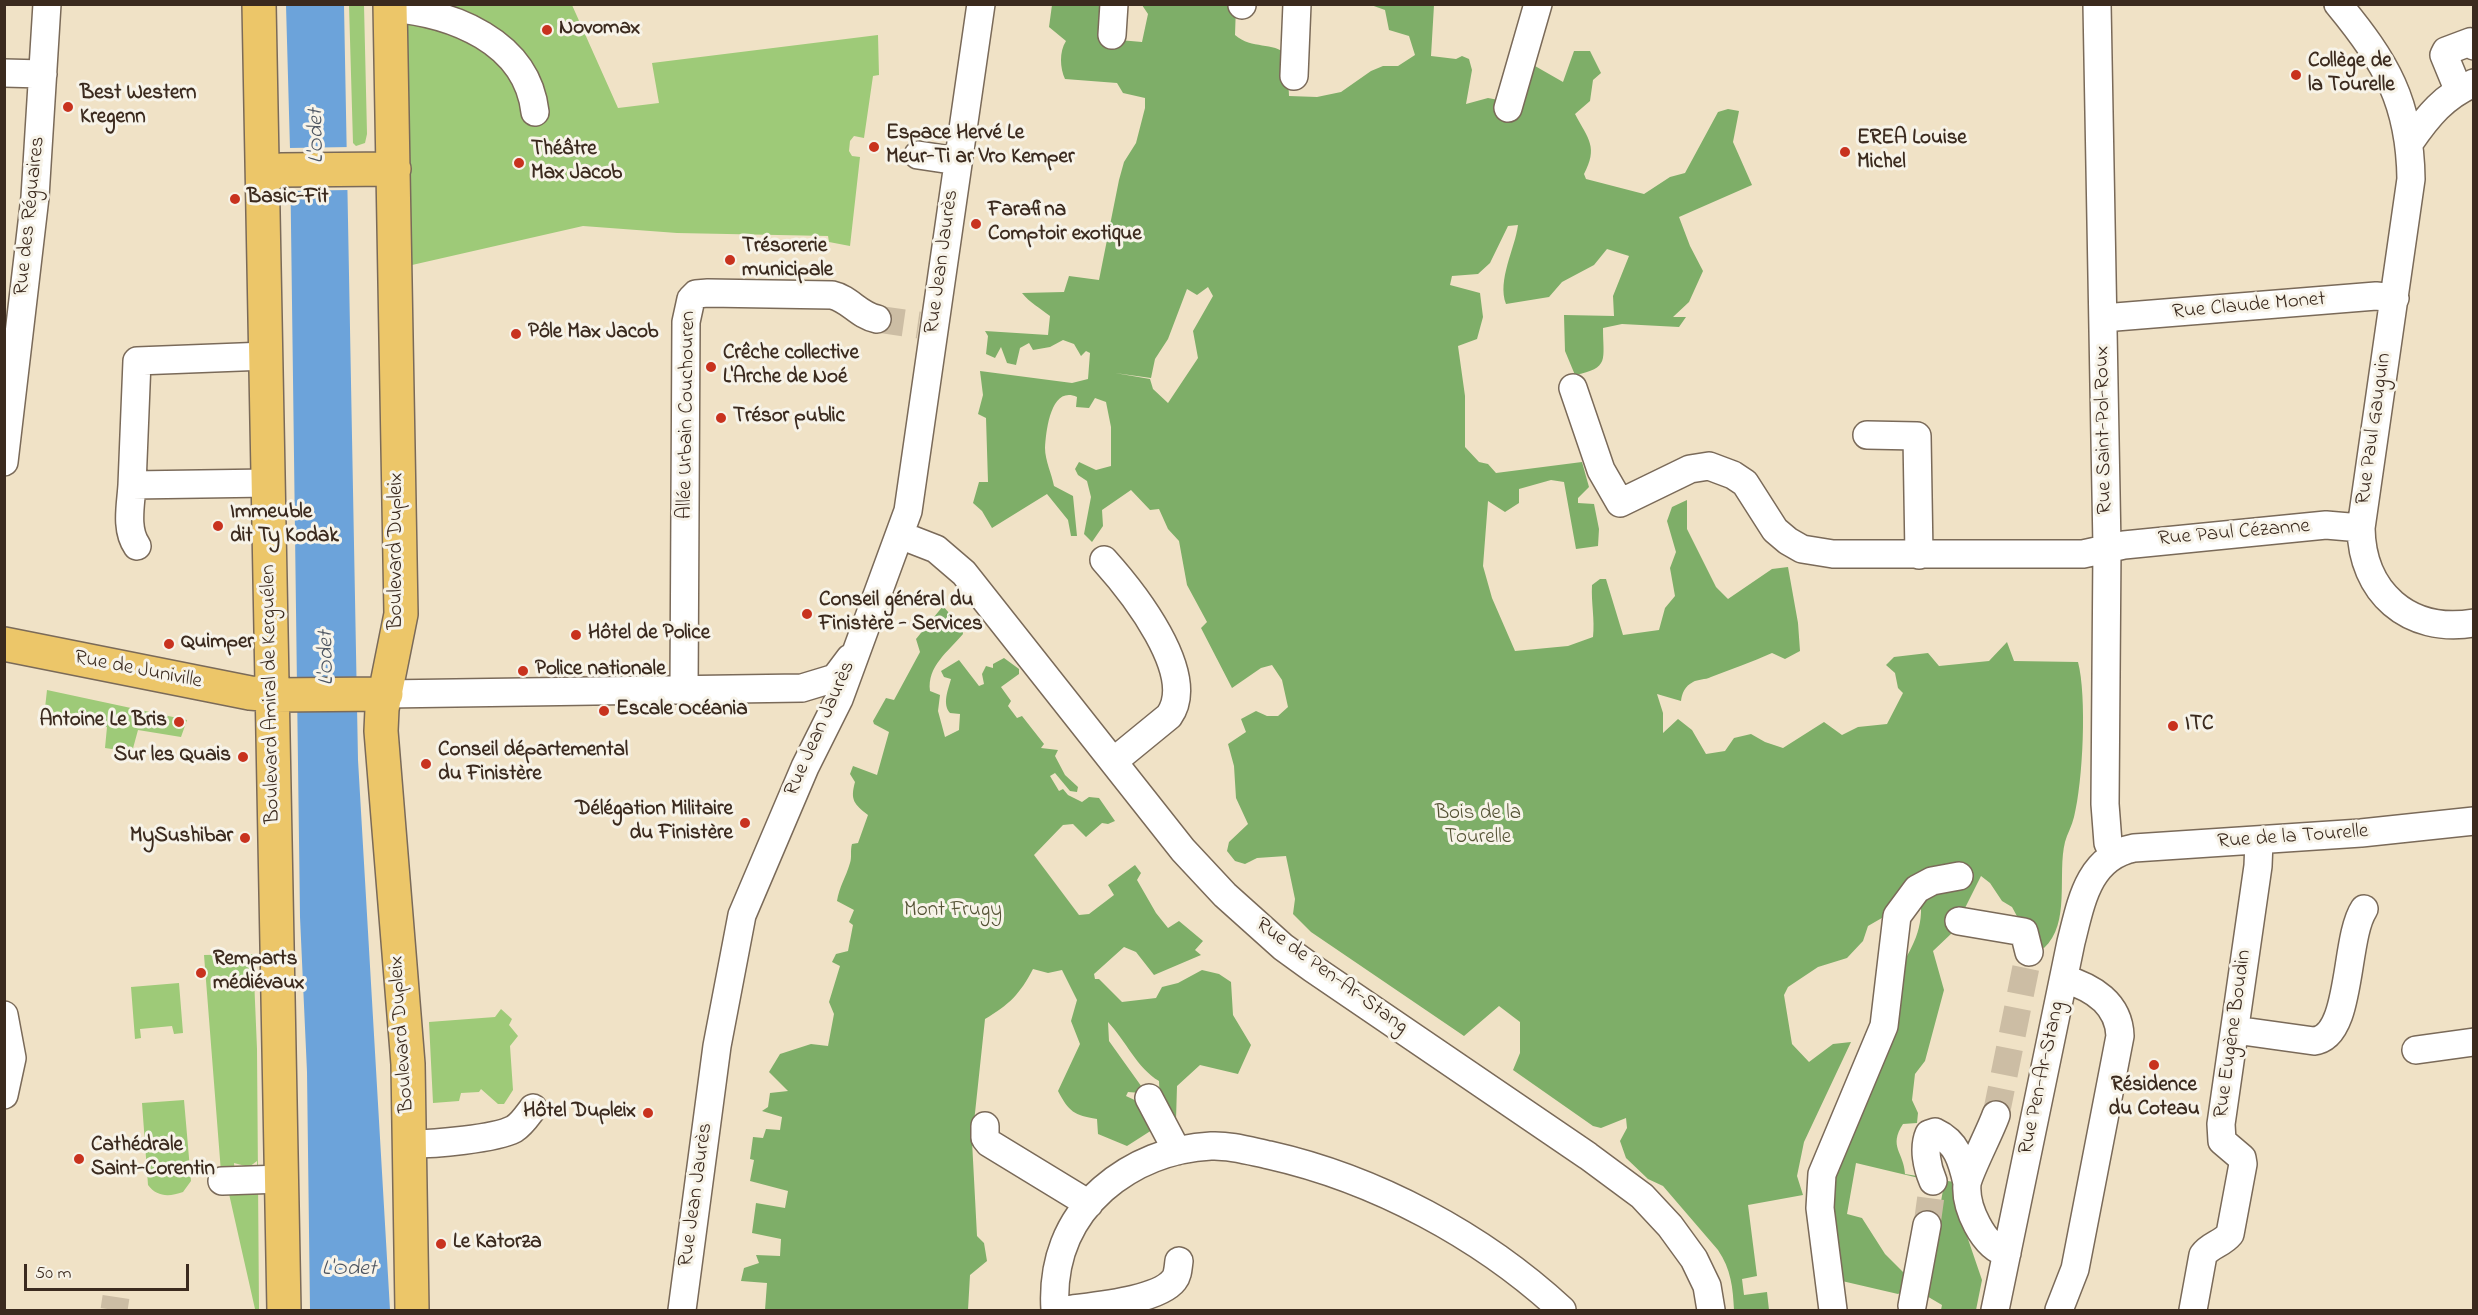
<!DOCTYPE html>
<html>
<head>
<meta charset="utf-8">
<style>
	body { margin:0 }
	#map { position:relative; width:2478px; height:1315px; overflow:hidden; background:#f0e2c6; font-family:"Indie Flower",sans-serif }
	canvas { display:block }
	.frame { position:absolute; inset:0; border:6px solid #3b2a1e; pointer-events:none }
	.scale { position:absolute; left:24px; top:1264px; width:165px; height:27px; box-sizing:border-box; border:3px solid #3b2a1e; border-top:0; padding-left:8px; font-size:18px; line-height:21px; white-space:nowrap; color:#3b2a1e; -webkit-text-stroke:4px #f7f3e8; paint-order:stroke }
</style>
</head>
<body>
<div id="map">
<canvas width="2478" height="1315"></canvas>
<div class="frame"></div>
<div class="scale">50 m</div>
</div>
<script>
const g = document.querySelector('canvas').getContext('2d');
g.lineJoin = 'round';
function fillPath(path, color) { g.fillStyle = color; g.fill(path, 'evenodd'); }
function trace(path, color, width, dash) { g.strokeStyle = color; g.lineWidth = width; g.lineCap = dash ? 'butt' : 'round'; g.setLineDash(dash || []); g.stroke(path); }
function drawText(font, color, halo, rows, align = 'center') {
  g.font = font + ' "Indie Flower",sans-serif'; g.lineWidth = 6; g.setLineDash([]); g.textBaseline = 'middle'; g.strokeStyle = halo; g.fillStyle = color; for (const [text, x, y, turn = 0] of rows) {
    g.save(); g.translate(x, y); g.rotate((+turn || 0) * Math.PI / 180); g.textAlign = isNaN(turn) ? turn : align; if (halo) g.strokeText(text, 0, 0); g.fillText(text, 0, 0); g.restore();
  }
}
fillPath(new Path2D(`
	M 349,5 L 364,5 L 367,134 L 365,143 L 356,146 L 353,143 Z
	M 406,5 L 572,5 L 618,108 L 659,103 L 652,63 L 878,35 L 879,75 L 873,76 L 864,138 L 854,136 L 850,141 L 849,151 L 852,156 L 860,157 L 850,246 L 829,242 L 828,236 L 677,233 L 583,226 L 412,265 Z
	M 47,690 L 187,720 L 181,737 L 138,730 L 132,752 L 105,748 L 107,727 L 44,717 Z
	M 253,954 L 257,1049 L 259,1310 L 255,1309 L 227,1185 L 222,1185 L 204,955 ZM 257,1161 L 257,1176 L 235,1177 L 234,1163 L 249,1167 Z
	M 179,983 L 183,1033 L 174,1034 L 172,1026 L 140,1029 L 141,1038 L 135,1039 L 131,987 Z
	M 501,1009 L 512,1019 L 509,1025 L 518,1036 L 510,1046 L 513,1090 L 504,1104 L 498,1104 L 481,1089 L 479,1092 L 461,1093 L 459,1101 L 433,1103 L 429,1022 L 495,1017 Z
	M 184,1100 L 191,1181 L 183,1192 C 169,1197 157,1197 148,1185 L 142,1103 Z`), '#9eca78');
fillPath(new Path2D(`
	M 1052,5 L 1109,5 L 1108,39 L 1142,42 L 1148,14 L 1142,5 L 1236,5 L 1235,35 C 1252,50 1273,41 1287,55 L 1289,96 L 1317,97 L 1341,92 L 1371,71 L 1383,66 L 1398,66 L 1415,55 L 1409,36 L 1389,30 L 1385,10 L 1371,5 L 1434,5 L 1431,56 L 1456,59 L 1462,56 L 1469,59 L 1472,70 L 1466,104 L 1488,98 L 1509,102 L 1528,62 L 1563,82 L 1574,51 L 1590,51 L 1601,73 L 1593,80 L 1590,101 L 1575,114 C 1589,140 1598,147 1584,174 L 1586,179 L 1644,194 L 1670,177 L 1685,173 L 1718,112 L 1728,109 L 1739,111 L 1733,142 L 1752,185 L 1679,217 L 1690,246 L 1703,271 L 1689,302 L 1673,317 L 1686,317 L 1679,327 L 1622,324 L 1603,328 C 1603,360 1610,368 1575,375 L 1565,351 L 1564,315 L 1614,316 L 1613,296 L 1629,256 L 1607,249 L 1594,265 L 1562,282 L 1549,297 L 1506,304 C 1497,280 1515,249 1518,225 L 1508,226 L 1490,263 L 1478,274 L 1452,276 L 1450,285 L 1480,293 L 1483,317 L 1477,339 L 1458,346 L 1465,396 L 1465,447 L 1479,462 L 1488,464 L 1496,473 L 1582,462 L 1589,487 L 1578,498 L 1578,503 L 1594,504 L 1599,529 L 1598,546 L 1576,549 L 1564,482 L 1551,480 L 1519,489 L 1519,503 L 1505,512 L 1488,501 L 1483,566 L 1492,598 L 1515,651 L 1568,646 L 1593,637 C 1595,619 1591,603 1592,585 L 1600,579 L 1606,579 L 1623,635 L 1659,630 L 1665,608 L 1675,596 L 1670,568 L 1676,552 L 1667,521 L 1672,507 L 1687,500 L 1687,529 L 1716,587 L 1728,599 L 1772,569 L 1788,567 L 1798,623 L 1800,651 L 1785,659 L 1772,653 C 1752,662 1731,669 1711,677 C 1705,680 1698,679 1693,682 C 1685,686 1682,693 1681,701 L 1657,694 L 1663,713 L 1663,733 L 1678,719 L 1692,730 L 1706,754 L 1725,751 L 1734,738 L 1751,734 L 1765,742 L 1783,748 L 1824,722 L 1842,735 L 1858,727 L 1887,724 L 1903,693 L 1898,688 L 1895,673 L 1886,665 L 1894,657 L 1928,653 L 1939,666 L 1989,661 L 2007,642 L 2014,661 L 2078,662 C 2087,696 2083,782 2074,817 C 2072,826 2067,834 2065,842 C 2057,874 2071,924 2044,948 L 2031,942 L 2012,907 L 2002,901 L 1990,883 L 1981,876 L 1953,932 L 1933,951 L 1944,990 L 1925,1061 L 1915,1074 L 1912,1100 L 1918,1113 L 1917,1123 L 1903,1124 C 1888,1147 1904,1152 1905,1174 L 1954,1182 L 1957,1207 L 1982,1280 L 1976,1310 L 1941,1310 L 1942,1305 L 1925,1295 L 1944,1184 L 1856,1163 L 1847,1214 L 1862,1218 L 1885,1254 L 1906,1275 L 1907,1290 L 1898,1294 L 1842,1281 L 1831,1200 L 1837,1154 L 1896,975 C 1912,948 1925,928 1920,896 L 1868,926 L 1863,941 L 1847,958 L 1818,967 L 1788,987 L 1784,995 L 1792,1044 L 1809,1062 L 1833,1044 L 1851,1042 L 1804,1142 L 1797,1176 L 1803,1195 L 1748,1205 L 1757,1276 L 1742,1279 L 1744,1295 L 1767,1292 L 1769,1310 L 1734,1310 C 1733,1288 1731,1269 1718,1250 L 1663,1186 L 1648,1179 L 1626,1158 L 1620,1141 L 1627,1128 L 1626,1118 L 1601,1128 L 1593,1126 L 1513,1070 L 1520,1053 L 1520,1022 L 1499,1006 L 1464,1036 L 1311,932 L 1293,914 L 1295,899 L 1286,856 L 1257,858 L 1245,864 L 1235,861 L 1227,851 L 1229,842 L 1248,824 L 1236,798 L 1234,766 L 1228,744 L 1246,732 L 1241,719 L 1256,711 L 1267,716 L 1278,716 L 1288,707 L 1282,680 L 1272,665 L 1261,668 L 1232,688 L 1201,628 L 1207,622 L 1187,585 L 1179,541 L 1168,529 L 1159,509 L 1150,510 L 1131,490 L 1102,510 L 1103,526 L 1092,542 L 1084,534 L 1091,497 L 1087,481 L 1078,475 L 1075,469 L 1079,462 L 1096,470 L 1111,466 L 1111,427 L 1106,402 L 1095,398 L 1089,408 L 1076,407 L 1077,397 C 1051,385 1046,430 1045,448 C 1045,460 1052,475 1054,486 L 1073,496 L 1077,536 L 1071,536 L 1068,520 L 1047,494 L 992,528 L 982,511 L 973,503 L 979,482 L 988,482 L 986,418 L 978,414 L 983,395 L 980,371 L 1072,383 L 1088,379 L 1090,353 L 1086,351 L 1081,356 L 1074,344 L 1063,340 L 1050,347 L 1033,350 L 1029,343 L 1020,348 L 1016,365 L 1007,363 L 1001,347 L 995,358 L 986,354 L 988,336 L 985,331 L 1048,335 L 1050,316 C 1040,308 1030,303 1022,293 L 1064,292 L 1069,276 L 1099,280 L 1119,180 L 1124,162 L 1136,143 L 1145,108 L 1145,98 L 1123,93 L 1117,83 L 1065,79 C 1060,68 1059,52 1066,41 L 1049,27 ZM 1208,287 L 1213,296 L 1193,331 L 1198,358 L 1168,403 L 1153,389 L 1150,379 L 1115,373 L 1151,378 L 1155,359 L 1168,339 L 1187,289 L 1197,295 Z
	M 943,606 L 962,628 L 963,634 C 948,652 927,666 930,691 L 940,695 L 938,711 L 945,737 L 959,730 L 960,714 L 950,713 C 942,704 948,690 951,679 L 944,677 L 941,671 L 959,660 L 979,686 L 984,684 L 982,674 L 986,666 L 993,668 L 993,664 L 1004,658 L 1019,669 L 1019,674 L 1001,687 L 1011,701 L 1008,706 L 1017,718 L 1022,716 L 1044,744 L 1041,748 L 1058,750 L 1055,756 L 1065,775 L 1078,787 L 1077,792 L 1070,791 L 1055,773 L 1050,776 L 1059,791 L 1063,789 L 1068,795 L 1082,802 L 1089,797 L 1099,798 L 1115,821 L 1108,824 L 1102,823 L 1086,837 L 1073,824 L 1063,825 L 1034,855 L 1079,915 L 1089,914 L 1114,895 L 1108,885 L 1135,865 L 1141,873 L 1137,880 L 1156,913 L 1168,928 L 1179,921 L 1203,941 L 1195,950 L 1201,955 L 1154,975 L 1136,952 L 1124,947 L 1094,974 L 1095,979 L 1099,979 L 1122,1002 L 1156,998 L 1162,987 L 1178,983 L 1202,970 L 1219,974 L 1231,982 L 1233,1015 L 1251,1045 L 1238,1074 L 1200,1065 L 1177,1086 L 1176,1120 L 1160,1103 L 1159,1081 C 1137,1068 1126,1041 1108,1022 L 1109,1041 L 1144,1090 L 1141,1093 L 1128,1092 L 1126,1096 L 1141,1103 L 1152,1130 L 1127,1146 L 1098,1134 L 1097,1119 C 1074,1115 1069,1112 1058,1091 L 1080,1044 L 1071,1021 L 1077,1000 L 1062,970 L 1048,973 L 1033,969 C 1020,994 1009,1005 985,1019 L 972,1141 L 977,1236 L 984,1243 L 987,1261 L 970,1275 L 968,1310 L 765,1310 L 767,1283 L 741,1281 L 744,1268 L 759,1263 L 756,1255 L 780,1256 L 781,1239 L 752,1233 L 756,1203 L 785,1208 L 788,1191 L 750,1181 L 754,1160 L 750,1159 L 753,1137 L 763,1138 L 766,1129 L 780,1130 L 782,1117 L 762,1111 L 768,1107 L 770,1093 L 788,1091 L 769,1072 L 780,1054 L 811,1044 L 828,1046 L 834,1014 L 829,1002 L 840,966 L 832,962 L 836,954 L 848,951 L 853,925 L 849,922 L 854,910 L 837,901 C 839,887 846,877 850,863 C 852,857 850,851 852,844 L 858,843 L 868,815 C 854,804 850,800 855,782 L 850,774 L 853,766 L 877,775 L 889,732 L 874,724 L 873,721 L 886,698 L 894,700 L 920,652 L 916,639 Z`), '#7eae68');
fillPath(new Path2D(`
	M 286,5 L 344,5 L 358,760 L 390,1310 L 310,1310 L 307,1072 L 300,917 L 290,149 Z`), '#6ca3da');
fillPath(new Path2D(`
	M 351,147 L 348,190 L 289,191 L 289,148 Z`), '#f0e2c6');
trace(new Path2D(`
	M 877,319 L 919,325
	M 1996,1115 L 2029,952
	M 1927,1225 L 1933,1181
	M 114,1310 L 116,1297`), '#ccbda4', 27, [27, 14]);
const minor = new Path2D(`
	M 2097,4 L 2107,547 L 2105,804 L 2108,843 L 2113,854
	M 2338,4 C 2386,62 2410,102 2411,179 L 2361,528 C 2362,592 2408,634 2474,623
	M 1242,5 L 1242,4
	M 390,8 C 452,13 527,41 535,112
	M 1112,35 L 1114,4
	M 4,73 L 43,74
	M 1294,76 L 1297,4
	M 2458,89 L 2444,55 L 2446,51 L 2470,42 L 2474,46
	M 1508,108 L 1538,4
	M 2410,142 C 2428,116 2444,96 2474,83
	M 918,155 L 958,161
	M 2103,318 L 2376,296 L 2395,298
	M 266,356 L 137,361 L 132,485 L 269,483
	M 1573,388 L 1601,470 L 1620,503 L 1690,469 L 1709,466 L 1733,475 L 1745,483 L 1775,530 L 1788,541 L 1802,549 L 1833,554 L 2083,554 L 2124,545 L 2326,525 L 2361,528
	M 1867,435 L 1917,436 L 1919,555
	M 4,462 L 35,197 L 47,4
	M 132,485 C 131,504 125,529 137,546
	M 900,535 L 936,549 L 964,573 L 1183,850 L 1225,895 L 1283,947 L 1312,968 L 1588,1156 L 1642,1196 L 1670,1226 L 1694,1259 L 1707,1286 L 1711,1310
	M 1104,560 C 1131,590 1199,674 1169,716 L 1114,761
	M 684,691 L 686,322 L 691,299 L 696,294 L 708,293 L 832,295 C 850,299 858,315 877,319
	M 386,694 L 802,688 L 835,678 L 850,658
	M 1959,921 L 2024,932 L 2029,952
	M 4,1015 L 12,1058 L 4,1095
	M 2235,1030 L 2314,1041 C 2353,1037 2344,939 2364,909
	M 2416,1050 L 2474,1042
	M 1149,1098 L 1177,1151
	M 1996,1115 C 1991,1130 1969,1172 1967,1184 C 1965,1207 1983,1247 2007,1253
	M 985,1126 L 985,1138 L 989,1143 L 1089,1204
	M 411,1144 C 434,1144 495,1139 514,1129 C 522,1124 527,1116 533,1108
	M 222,1181 L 282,1179
	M 1933,1181 C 1927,1167 1923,1148 1929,1134 L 1935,1132 C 1957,1142 1962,1161 1967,1183
	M 1912,1306 L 1927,1225
	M 682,1310 L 717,1046 L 742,915 L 805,767 L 839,699 L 908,511 L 981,4
	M 1055,1310 C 1052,1263 1067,1221 1103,1189 C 1133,1163 1171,1148 1211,1146 C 1230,1145 1250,1151 1269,1155 C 1376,1179 1482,1236 1562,1310
	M 1065,1310 C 1092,1306 1158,1301 1174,1280 C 1178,1275 1178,1268 1179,1261
	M 1833,1310 L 1820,1208 L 1822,1174 L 1884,1026 L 1897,916 L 1917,889 L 1932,881 L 1959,876
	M 1995,1310 L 2071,942 C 2081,903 2088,857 2134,848 L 2361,833 L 2474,821
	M 2059,1310 L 2075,1269 L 2120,1036 C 2119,1003 2092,987 2064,979
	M 2193,1310 L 2203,1255 C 2210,1245 2222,1244 2230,1234 L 2243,1164 L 2242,1158 L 2222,1141 L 2221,1124 L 2258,866 L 2259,841`);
const major = new Path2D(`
	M 259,4 L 284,1310
	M 390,4 L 401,614 L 382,709 L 381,731 L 408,1064 L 412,1310
	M 263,181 L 273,172 L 281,170 L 394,169
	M 4,644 L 250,693 L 273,695 L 386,694`);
trace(minor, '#7a6a59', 30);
trace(major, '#7a6a59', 36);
trace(minor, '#fff', 27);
trace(major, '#ecc669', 33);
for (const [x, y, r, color] of [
	[547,30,6,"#c8321e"],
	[2296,75,6,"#c8321e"],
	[68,107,6,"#c8321e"],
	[874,147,6,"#c8321e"],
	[1845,152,6,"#c8321e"],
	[519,163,6,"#c8321e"],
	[235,199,6,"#c8321e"],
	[976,224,6,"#c8321e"],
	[730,260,6,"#c8321e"],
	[516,334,6,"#c8321e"],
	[711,367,6,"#c8321e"],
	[721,418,6,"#c8321e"],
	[218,526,6,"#c8321e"],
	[807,614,6,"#c8321e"],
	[576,635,6,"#c8321e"],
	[169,644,6,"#c8321e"],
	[523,671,6,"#c8321e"],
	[604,711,6,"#c8321e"],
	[179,722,6,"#c8321e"],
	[2173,726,6,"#c8321e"],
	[243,757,6,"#c8321e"],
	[426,764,6,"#c8321e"],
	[745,823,6,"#c8321e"],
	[245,838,6,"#c8321e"],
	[201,973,6,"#c8321e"],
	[2154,1065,6,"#c8321e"],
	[648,1113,6,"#c8321e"],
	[79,1159,6,"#c8321e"],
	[441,1244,6,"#c8321e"]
]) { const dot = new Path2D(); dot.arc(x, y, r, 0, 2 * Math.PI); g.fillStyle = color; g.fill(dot); trace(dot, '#f7f3e8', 2); }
drawText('bold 21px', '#3b2a1e', '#f7f3e8', [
	["Novomax",559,30],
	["Collège de",2308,63],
	["la Tourelle",2308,87],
	["Best Western",80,95],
	["Kregenn",80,119],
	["Espace Hervé Le",886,135],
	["Meur-Ti ar Vro Kemper",886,159],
	["EREA Louise",1857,140],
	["Michel",1857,164],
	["Théâtre",531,151],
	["Max Jacob",531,175],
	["Basic-Fit",247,199],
	["Farafina",988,212],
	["Comptoir exotique",988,236],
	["Trésorerie",742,248],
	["municipale",742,272],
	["Pôle Max Jacob",528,334],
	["Crêche collective",723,355],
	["L'Arche de Noé",723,379],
	["Trésor public",733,418],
	["Immeuble",230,514],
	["dit Ty Kodak",230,538],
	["Conseil général du",819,602],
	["Finistère - Services",819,626],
	["Hôtel de Police",588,635],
	["Quimper",181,644],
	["Police nationale",535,671],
	["Escale Océania",616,711],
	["Antoine Le Bris",167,722,"right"],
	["ITC",2185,726],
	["Conseil départemental",438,752],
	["du Finistère",438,776],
	["Sur les Quais",231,757,"right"],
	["Délégation Militaire",733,811,"right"],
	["du Finistère",733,835,"right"],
	["MySushibar",233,838,"right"],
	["Remparts",213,961],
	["médiévaux",213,985],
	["Résidence",2154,1087,"center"],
	["du Coteau",2154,1111,"center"],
	["Hôtel Dupleix",636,1113,"right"],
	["Cathédrale",91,1147],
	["Saint-Corentin",91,1171],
	["Le Katorza",453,1244]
], 'left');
drawText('21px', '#3b2a1e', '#f7f3e8', [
	["Rue des Réguaires",31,216,-84],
	["Rue Jean Jaurès",943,262,-82],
	["Rue Claude Monet",2249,307,-5],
	["Allée Urbain Couchouren",688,415,-89],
	["Rue Paul Gauguin",2375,429,-82],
	["Rue Saint-Pol-Roux",2105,430,-91],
	["Rue Paul Cézanne",2234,534,-5],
	["Boulevard Dupleix",398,551,-90],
	["Rue de Juniville",138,671,11],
	["Boulevard Amiral de Kerguélen",272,694,-91],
	["Rue Jean Jaurès",821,729,-66],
	["Rue de la Tourelle",2293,838,-4],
	["Rue de Pen-Ar-Stang",1331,977,36],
	["Boulevard Dupleix",403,1034,-94],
	["Rue Eugène Boudin",2234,1034,-82],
	["Rue Pen-Ar-Stang",2043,1078,-78],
	["Rue Jean Jaurès",697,1195,-82]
]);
drawText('21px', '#545234', '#f7f3e8', [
	["Bois de la",1478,815],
	["Tourelle",1478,839],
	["Mont Frugy",953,912]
]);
drawText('italic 22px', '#4c5460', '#f7f3e8', [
	["L'Odet",318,136,-91],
	["L'Odet",328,658,-91],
	["L'Odet",349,1270]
]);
</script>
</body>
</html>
